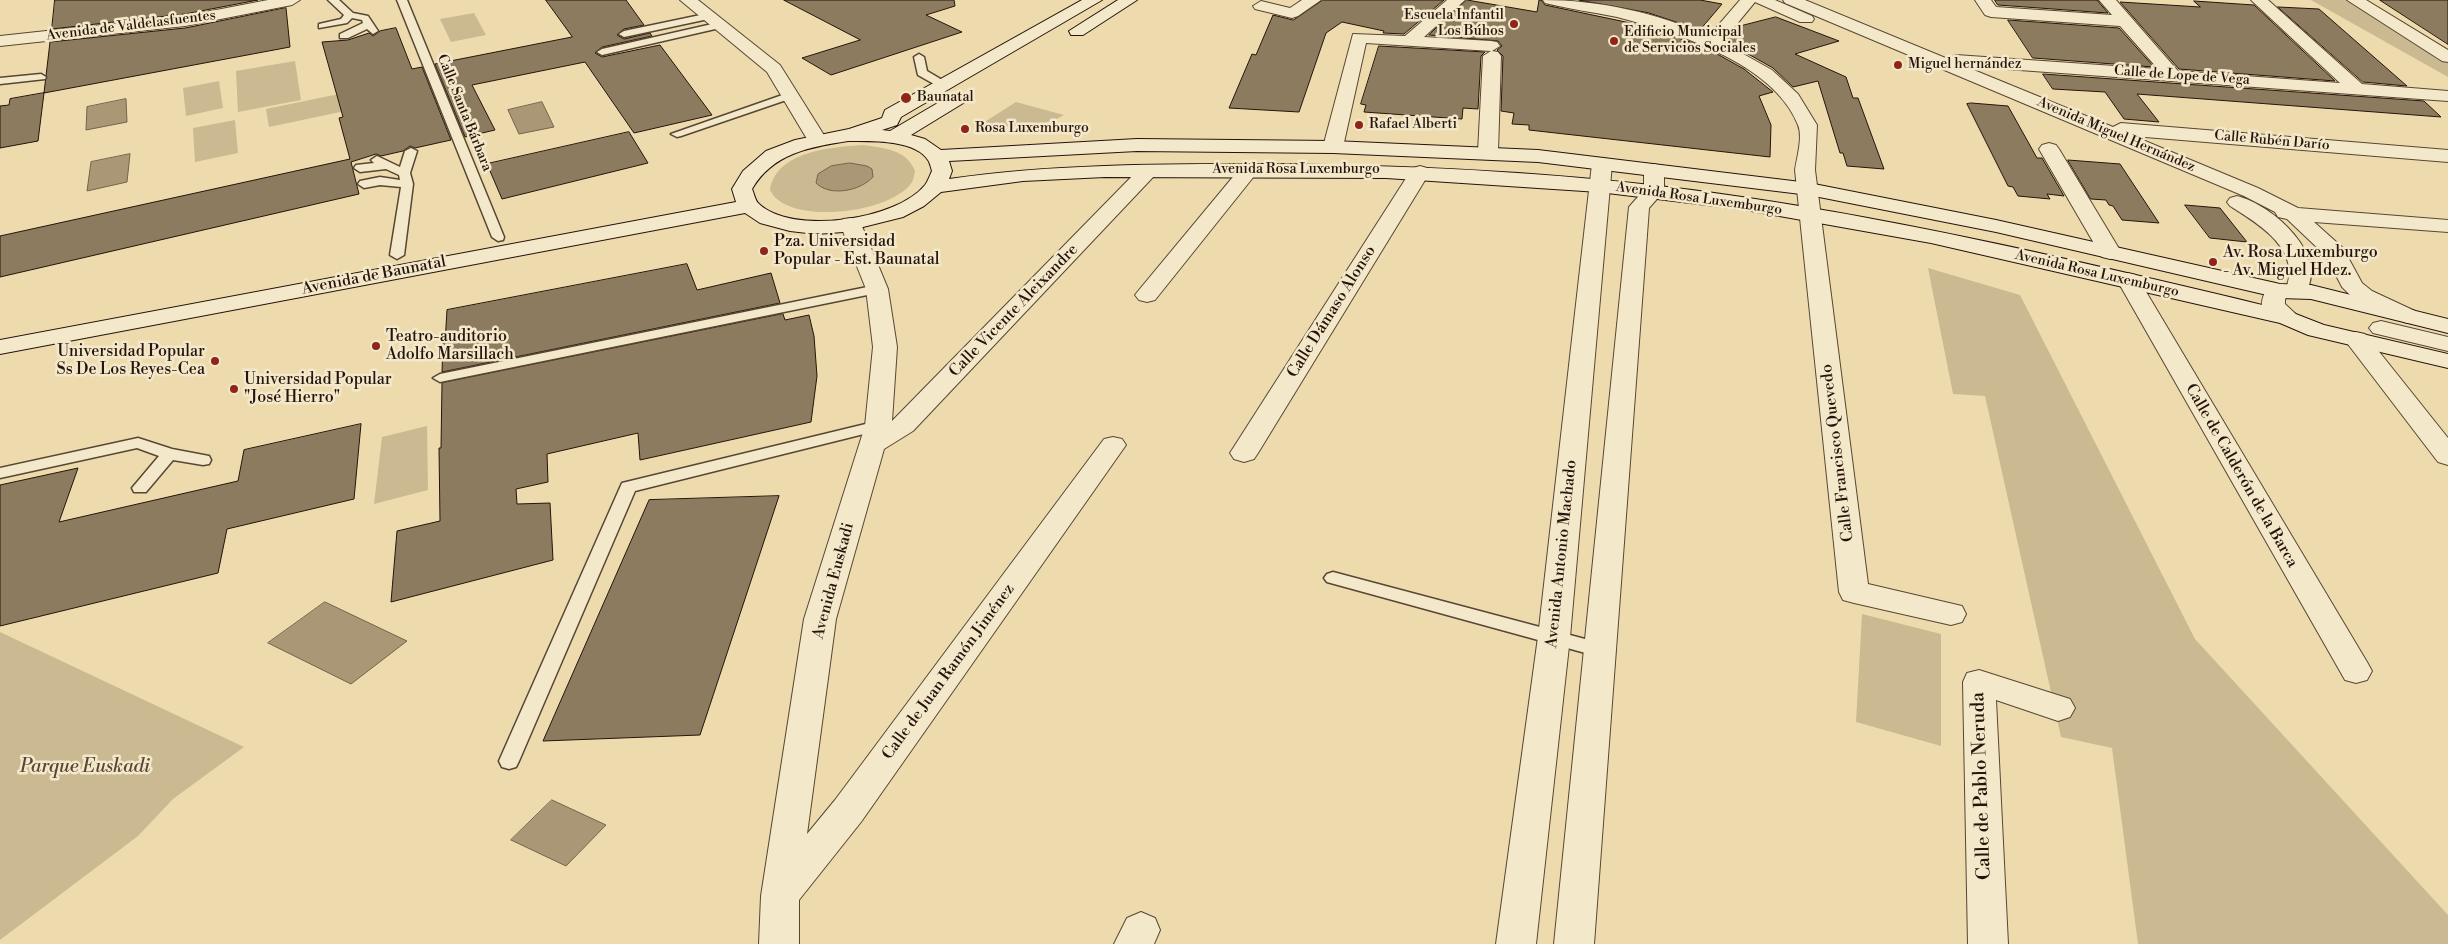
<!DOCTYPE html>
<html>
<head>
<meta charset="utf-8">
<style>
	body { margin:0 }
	canvas { display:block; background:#eddbad }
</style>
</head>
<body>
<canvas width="2448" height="944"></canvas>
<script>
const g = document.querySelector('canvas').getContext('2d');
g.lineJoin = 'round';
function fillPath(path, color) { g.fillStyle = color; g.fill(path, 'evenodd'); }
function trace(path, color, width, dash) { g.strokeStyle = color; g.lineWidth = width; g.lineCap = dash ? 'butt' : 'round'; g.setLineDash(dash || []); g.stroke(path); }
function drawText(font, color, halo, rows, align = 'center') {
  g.font = font + ' "Libre Bodoni",serif'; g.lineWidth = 5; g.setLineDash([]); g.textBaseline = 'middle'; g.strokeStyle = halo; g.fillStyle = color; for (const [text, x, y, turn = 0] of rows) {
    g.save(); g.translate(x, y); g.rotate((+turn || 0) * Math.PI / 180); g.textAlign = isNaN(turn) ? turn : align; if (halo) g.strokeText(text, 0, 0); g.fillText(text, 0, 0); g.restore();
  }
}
fillPath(new Path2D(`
	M 2311,0 L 2352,0 L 2448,61 L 2448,77 Z
	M 474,13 L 486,35 L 451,42 L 440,19 Z
	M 295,61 L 301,100 L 238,112 L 236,71 Z
	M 219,81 L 223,108 L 186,116 L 183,88 Z
	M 378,86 L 383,103 L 269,127 L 266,109 Z
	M 1016,102 L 1064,115 C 1041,129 1009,128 983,123 Z
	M 235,120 L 238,153 L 195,162 L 193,128 Z
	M 863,145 C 884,148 906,149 915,171 C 914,174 914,179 912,182 C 893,212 803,223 777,199 C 774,197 772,193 770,190 C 776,151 832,147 863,145 ZM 859,164 L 872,169 L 873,177 C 862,189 828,195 816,183 Z
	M 1928,268 L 2020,295 L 2195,639 L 2448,915 L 2448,944 L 2138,944 L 2112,748 L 2061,737 L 1985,396 L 1953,394 Z
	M 427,426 L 428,490 L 374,504 L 382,437 Z
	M 1862,614 L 1941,634 L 1941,746 L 1856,722 Z
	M 0,632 L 244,747 L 173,799 L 138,836 L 0,940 Z`), '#cbb992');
const water = new Path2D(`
	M 126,99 L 127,122 L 86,130 L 87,107 Z
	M 542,102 L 554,127 L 519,134 L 508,110 Z
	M 130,154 L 127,182 L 87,191 L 91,162 Z
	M 850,163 L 867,166 L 872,169 L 873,177 C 860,191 830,197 816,183 L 818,174 L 831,166 Z
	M 325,602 L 407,641 L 351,684 L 268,643 Z
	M 552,800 L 606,825 L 566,866 L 511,840 Z`);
fillPath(water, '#a99776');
trace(water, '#75634c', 1);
const building = new Path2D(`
	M 55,0 L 258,0 L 185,14 L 52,29 Z
	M 546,0 L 626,0 L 644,25 L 624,29 L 617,35 L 624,39 L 650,33 L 652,36 L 602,47 L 595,53 L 602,57 L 660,45 L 712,115 L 634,133 L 585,62 L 472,85 L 495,130 L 465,137 L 435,64 L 572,37 Z
	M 784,0 L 954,0 L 955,6 L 926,15 L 962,32 L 831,75 L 802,58 L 860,40 Z
	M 1323,0 L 1444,0 L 1404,34 L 1383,33 L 1384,31 L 1342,22 L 1326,33 L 1299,112 L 1229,108 L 1252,54 L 1256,55 L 1273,15 L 1293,20 Z
	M 1467,0 L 1537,12 L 1539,0 L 1541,0 L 1545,5 L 1640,25 L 1693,43 L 1719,55 L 1744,69 L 1773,92 L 1759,96 L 1771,125 L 1770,157 L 1529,130 L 1529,125 L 1512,124 L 1514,113 L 1501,111 L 1503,56 L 1497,50 L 1502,46 L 1498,41 L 1429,35 Z
	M 1579,0 L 1700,0 L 1722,4 L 1700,30 L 1649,13 Z
	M 1995,0 L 2097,0 L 2108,13 L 1998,5 Z
	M 2380,0 L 2448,0 L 2448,44 Z
	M 2194,1 L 2254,5 L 2335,81 L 2179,69 L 2120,2 L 2200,7 Z
	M 2278,7 L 2319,9 L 2407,86 L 2363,82 Z
	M 286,8 L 290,47 L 44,93 L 50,42 L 185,28 Z
	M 1776,17 L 1839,41 L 1795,54 L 1846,77 L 1853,98 L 1858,98 L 1884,169 L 1847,166 L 1843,153 L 1840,153 L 1818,81 L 1793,87 L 1773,68 L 1725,41 L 1737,27 Z
	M 2008,20 L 2119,28 L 2154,67 L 2033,58 Z
	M 396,28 L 412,69 L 422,67 L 451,140 L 415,148 L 410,146 L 403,151 L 381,156 L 376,154 L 351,162 L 359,194 L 0,277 L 0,236 L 350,159 L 339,118 L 343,117 L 322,42 L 348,40 L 369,33 L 373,36 L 380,31 Z
	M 1379,46 L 1485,52 L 1481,56 L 1478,109 L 1463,108 L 1462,119 L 1364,112 L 1366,105 L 1361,104 Z
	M 2043,74 L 2424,101 L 2441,117 L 2137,94 L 2159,122 L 2124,119 L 2105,92 L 2053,89 Z
	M 44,93 L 38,141 L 0,148 L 0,106 L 9,105 L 10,99 Z
	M 1971,103 L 2008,106 L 2037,158 L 2042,158 L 2064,196 L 2047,194 L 2050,199 L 2018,196 L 2013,187 L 2008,186 L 1967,104 Z
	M 629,132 L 648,163 L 502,199 L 487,164 Z
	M 2068,160 L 2120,164 L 2159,223 L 2122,220 L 2113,206 L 2109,205 L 2106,200 L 2091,199 Z
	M 2185,205 L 2220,208 L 2247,242 L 2210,238 Z
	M 687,264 L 697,290 L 771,273 L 780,303 L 442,372 L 443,343 L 445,343 L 447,310 Z
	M 783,314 L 785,320 L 809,315 L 814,336 L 817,376 L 811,422 L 640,460 L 638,433 L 547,454 L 548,482 L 516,489 L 517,504 L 550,503 L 553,560 L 391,602 L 397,531 L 440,521 L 439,448 L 441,448 L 442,383 Z
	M 361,424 L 354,499 L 227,529 L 218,573 L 0,626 L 0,485 L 78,468 L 59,522 L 238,481 L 244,450 Z
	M 779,496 L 700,735 L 543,741 L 649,500 Z`);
fillPath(building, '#8d7b60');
trace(building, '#26140c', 1);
const lane = new Path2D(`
	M 328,0 L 339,0 L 353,13 L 368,16 L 378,31 L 373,34 L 367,29 L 348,38 L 340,38 L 340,34 L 363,23 L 362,20 L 352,18 L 347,23 L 319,28 L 319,24 L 341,19 L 344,15 Z
	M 397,0 L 407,0 L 504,237 L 503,240 L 498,241 L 492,237 Z
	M 710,13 L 715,16 L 713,18 L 624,37 L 619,34 L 624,31 Z
	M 721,22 L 724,23 L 724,27 L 602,55 L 597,52 L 602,49 Z
	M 919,54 L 924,57 L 927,71 L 949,84 L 949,88 L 941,88 L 918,75 L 914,57 Z
	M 41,74 L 46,77 L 45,79 L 0,84 L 0,78 Z
	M 791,92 L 795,93 L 795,97 L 681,136 L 677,137 L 671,134 Z
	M 411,148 L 417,151 L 410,173 L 413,184 L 404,255 L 397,259 L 390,255 L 401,187 L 380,185 L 364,188 L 358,184 L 360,181 L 380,177 L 400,180 L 399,175 L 386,169 L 360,172 L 354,168 L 356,165 L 374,163 L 371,160 L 377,156 L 400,167 L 405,151 Z
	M 877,285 L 882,286 L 884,289 L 882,292 L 440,382 L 433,378 L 440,374 Z
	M 878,421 L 886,426 L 884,429 L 635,491 L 519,761 L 516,767 L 509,769 L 502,767 L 499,761 L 622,483 Z
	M 138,438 L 172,449 L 209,456 L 211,460 L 209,464 L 203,465 L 173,460 L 146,492 L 134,492 L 132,488 L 159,456 L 137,448 L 0,478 L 0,468 Z
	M 1333,572 L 1600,643 L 1607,645 L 1609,650 L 1607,655 L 1600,657 L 1327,582 L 1324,578 L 1327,574 Z`);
const street = new Path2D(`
	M 268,0 L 300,0 L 292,5 L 185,26 L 0,46 L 0,36 L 185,16 Z
	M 680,0 L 698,0 L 780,65 L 827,140 L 824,144 L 810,144 L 767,72 Z
	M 1302,0 L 1321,0 L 1298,16 L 1292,18 L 1255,9 L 1253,6 L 1261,1 L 1290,8 Z
	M 1447,0 L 1465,0 L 1424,37 L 1491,41 L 1497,42 L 1500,46 L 1492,51 L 1498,52 L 1501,56 L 1498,152 L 1495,156 L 1481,156 L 1478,152 L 1483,56 L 1491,51 L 1366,43 L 1343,147 L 1340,151 L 1326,151 L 1323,147 L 1353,34 L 1405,36 Z
	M 1543,0 C 1599,0 1658,13 1709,36 L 1740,0 L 1775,0 L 1812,16 L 1814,19 L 1812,22 L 1800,22 L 1755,2 L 1722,42 L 1772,70 L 1798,94 L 1817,125 L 1815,170 L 1868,584 L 1962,606 L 1966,614 L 1962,622 L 1951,625 L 1854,603 L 1843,600 L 1839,592 L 1795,170 C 1797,157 1803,137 1798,125 C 1774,63 1675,32 1617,17 C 1593,12 1569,9 1545,3 Z
	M 1783,0 L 1805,0 L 1948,59 L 1956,55 L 2158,69 L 2120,26 L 1991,17 L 1985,15 L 1975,0 L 1991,0 L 1996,7 L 2112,15 L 2099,0 L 2116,0 L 2178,71 L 2340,83 L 2251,0 L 2268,0 L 2362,84 L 2448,91 L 2448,101 L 1964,66 L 2113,127 L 2121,123 L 2448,150 L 2448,162 L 2133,136 L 2258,188 L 2298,208 L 2448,220 L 2448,232 L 2314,222 L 2343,248 L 2362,283 L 2372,291 L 2415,311 L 2419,316 L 2415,321 L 2407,323 L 2356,301 L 2342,287 L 2326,256 L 2287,219 L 2278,217 L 2275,212 L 2244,196 L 1785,3 Z
	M 2347,0 L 2366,0 L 2448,50 L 2448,62 L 2442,61 Z
	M 2049,143 L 2056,145 L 2059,149 L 2121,252 L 2118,257 L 2110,259 L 2102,257 L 2099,252 L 2039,149 L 2042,145 Z
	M 1602,158 L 1609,160 L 1612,164 L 1570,637 L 1536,944 L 1496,944 L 1538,637 L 1592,164 L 1595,160 Z
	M 1249,164 L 1256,166 L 1259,170 L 1155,300 L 1147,302 L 1139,300 L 1135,295 L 1139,290 L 1242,166 Z
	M 1654,164 L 1661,166 L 1664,170 L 1664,191 L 1649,208 L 1594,944 L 1554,944 L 1629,207 L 1644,190 L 1644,170 L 1647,166 Z
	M 1148,165 L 1155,167 L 1158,171 L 1155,175 L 913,431 L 884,449 L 836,619 L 807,834 L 835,800 L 1104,439 L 1113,437 L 1122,439 L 1126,445 L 861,822 L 799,900 L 799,944 L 759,944 L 761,896 L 804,619 L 865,426 L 873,347 L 866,289 L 840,224 L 843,219 L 851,218 L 859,219 L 888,289 L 897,347 L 892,421 L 1141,167 Z
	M 1420,166 L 1427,168 L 1430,172 L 1258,453 L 1254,459 L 1244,462 L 1234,459 L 1230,453 L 1410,172 L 1413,168 Z
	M 2237,196 C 2273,205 2331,256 2304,296 L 2296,298 L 2288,296 L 2285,299 L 2285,304 L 2300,318 L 2296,323 C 2282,327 2271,319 2262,307 C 2261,292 2271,282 2287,286 C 2300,248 2257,223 2230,206 L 2227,202 L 2230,198 Z
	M 2128,273 L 2136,275 L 2139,280 L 2367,662 L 2372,671 L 2367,680 L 2356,683 L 2345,680 L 2117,280 L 2120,275 Z
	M 2381,321 L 2448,337 L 2448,351 L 2373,333 L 2369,328 L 2373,323 Z
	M 2356,332 L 2365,334 L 2448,438 L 2448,465 L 2438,462 L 2344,339 L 2347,334 Z
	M 1979,670 L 2070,699 L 2075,708 L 2070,717 L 2058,721 L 1996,700 L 2008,944 L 1968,944 L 1963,682 L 1967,673 Z
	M 1141,912 L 1155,918 L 1160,930 L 1154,944 L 1114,944 L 1127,918 Z`);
const secondary = new Path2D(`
	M 1082,0 L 1102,0 L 901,117 L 897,125 L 882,130 L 890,131 L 953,94 L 965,94 L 968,98 L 965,102 L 911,135 L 925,139 L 941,150 L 1137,139 L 1333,141 L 1538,150 L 1809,183 L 1996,220 L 2280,284 L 2311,285 L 2448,319 L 2448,333 L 2311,299 L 2280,298 L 1996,232 L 1809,195 L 1538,162 L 1333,153 L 1137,151 L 949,161 L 952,171 L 949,179 C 1053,164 1156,164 1261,164 C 1422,165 1583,173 1742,197 C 1926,224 2107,268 2288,311 L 2324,325 L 2448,354 L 2448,368 L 2308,335 L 2280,323 L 1931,243 L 1740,209 L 1599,192 L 1386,178 L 1105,177 L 1023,181 L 941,192 L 924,206 L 903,217 L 843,232 L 816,234 L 790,231 L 760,223 L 745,213 L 0,354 L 0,340 L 736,202 L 732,189 L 743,171 L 766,151 L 795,140 L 849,129 L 882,118 L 885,110 ZM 848,141 C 869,141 915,139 928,160 C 930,163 931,168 932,171 C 930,175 928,181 925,185 C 897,220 791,236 758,203 C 755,200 754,193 752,189 C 773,153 810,147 848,141 Z
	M 1118,0 L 1137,0 L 1083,35 L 1071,35 L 1069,31 Z`);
trace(lane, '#584634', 3);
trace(street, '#584634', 2);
trace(secondary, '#26140c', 2);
fillPath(lane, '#f3e8ca');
fillPath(street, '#f3e8ca');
fillPath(secondary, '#f3e8ca');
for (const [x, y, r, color] of [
	[1514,24,5,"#8f2418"],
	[1614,41,5,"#8f2418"],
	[1898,65,5,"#8f2418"],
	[906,98,6,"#8f2418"],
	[1359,125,5,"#8f2418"],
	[965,129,5,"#8f2418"],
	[764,251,5,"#8f2418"],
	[2213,262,5,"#8f2418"],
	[376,346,5,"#8f2418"],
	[215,361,5,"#8f2418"],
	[234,389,5,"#8f2418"]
]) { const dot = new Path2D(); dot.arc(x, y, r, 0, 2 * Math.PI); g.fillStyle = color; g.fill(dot); trace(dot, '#f3e8ca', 2); }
drawText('14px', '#26140c', '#f3e8ca', [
	["Escuela Infantil",1504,16,"right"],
	["Los Búhos",1504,32,"right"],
	["Edificio Municipal",1624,33],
	["de Servicios Sociales",1624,49],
	["Miguel hernández",1908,65],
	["Baunatal",917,98],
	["Rafael Alberti",1369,125],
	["Rosa Luxemburgo",975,129]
], 'left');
drawText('14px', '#26140c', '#f3e8ca', [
	["Avenida de Valdelasfuentes",131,26,-7],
	["Calle de Lope de Vega",2182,76,4],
	["Calle Santa Bárbara",464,113,68],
	["Avenida Miguel Hernández",2116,135,23],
	["Calle Rubén Darío",2272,141,5],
	["Avenida Rosa Luxemburgo",1296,170],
	["Avenida Rosa Luxemburgo",1699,199,8],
	["Avenida Rosa Luxemburgo",2097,274,13]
]);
drawText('16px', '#26140c', '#f3e8ca', [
	["Pza. Universidad",774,242],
	["Popular - Est. Baunatal",774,260],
	["Av. Rosa Luxemburgo",2223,253],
	["- Av. Miguel Hdez.",2223,271],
	["Teatro-auditorio",386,337],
	["Adolfo Marsillach",386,355],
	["Universidad Popular",205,352,"right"],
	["Ss De Los Reyes-Cea",205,370,"right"],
	["Universidad Popular",244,380],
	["\"José Hierro\"",244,398]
], 'left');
drawText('16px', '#26140c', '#f3e8ca', [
	["Avenida de Baunatal",374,276,-11],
	["Calle Vicente Aleixandre",1014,311,-46],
	["Calle Dámaso Alonso",1332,312,-58],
	["Calle Francisco Quevedo",1838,453,-97],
	["Calle de Calderón de la Barca",2241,476,60],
	["Avenida Antonio Machado",1562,554,-84],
	["Avenida Euskadi",834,581,-75],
	["Calle de Juan Ramón Jiménez",949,672,-54]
]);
drawText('italic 19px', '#584634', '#f3e8ca', [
	["Parque Euskadi",85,767]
]);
drawText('19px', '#26140c', '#f3e8ca', [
	["Calle de Pablo Neruda",1982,786,-92]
]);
</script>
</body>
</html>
